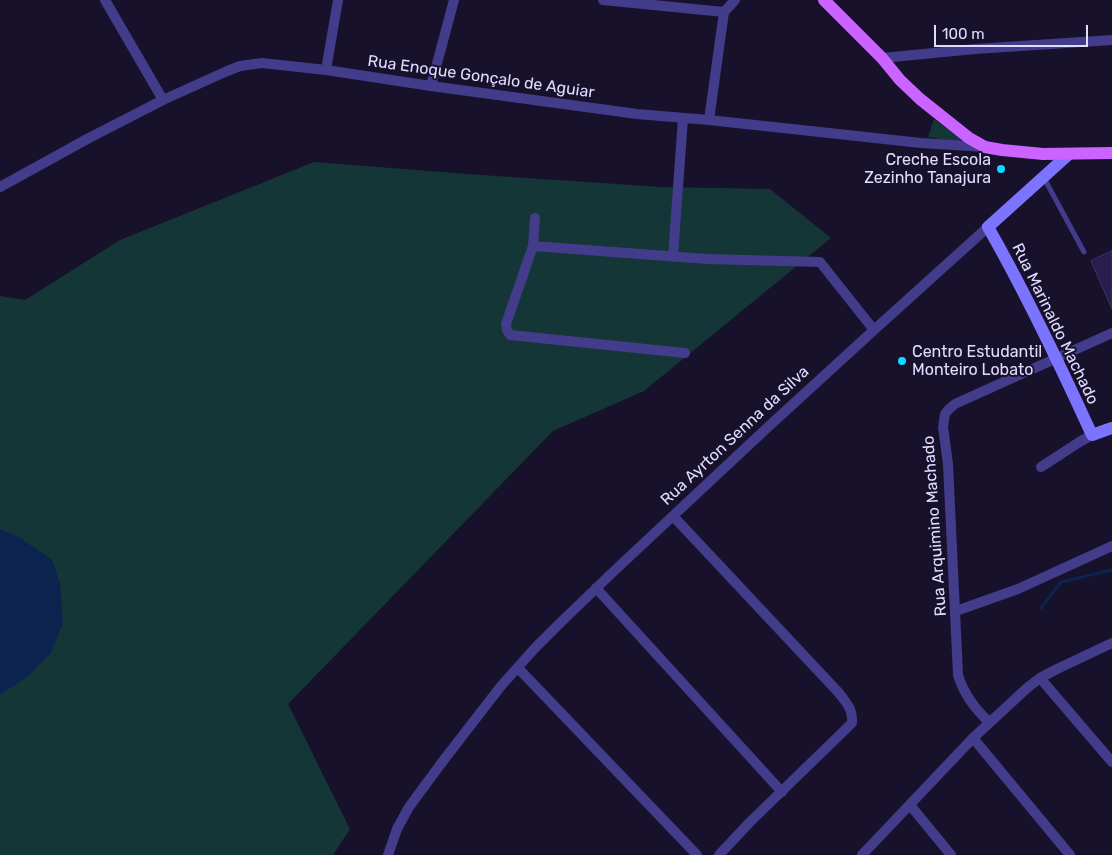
<!DOCTYPE html>
<html>
<head>
<meta charset="utf-8">
<style>
	body { margin:0 }
	#map { position:relative; width:1112px; height:855px; overflow:hidden; background:#17112c; font-family:Rubik,sans-serif }
	canvas { display:block }
	.scale { position:absolute; left:934px; top:25px; width:154px; height:22px; box-sizing:border-box; border:2px solid #e1dcff; border-top:0; padding-left:6px; font-size:15px; line-height:18px; white-space:nowrap; color:#e1dcff; -webkit-text-stroke:4px #17112c; paint-order:stroke }
</style>
</head>
<body>
<div id="map">
<canvas width="1112" height="855"></canvas>
<div class="scale">100 m</div>
</div>
<script>
const g = document.querySelector('canvas').getContext('2d');
g.lineJoin = 'round';
function fillPath(path, color) { g.fillStyle = color; g.fill(path, 'evenodd'); }
function trace(path, color, width, dash) { g.strokeStyle = color; g.lineWidth = width; g.lineCap = dash ? 'butt' : 'round'; g.setLineDash(dash || []); g.stroke(path); }
function drawText(font, color, halo, rows, align = 'center') {
  g.font = font + ' Rubik,sans-serif'; g.lineWidth = 4; g.setLineDash([]); g.textBaseline = 'middle'; g.strokeStyle = halo; g.fillStyle = color; for (const [text, x, y, turn = 0] of rows) {
    g.save(); g.translate(x, y); g.rotate((+turn || 0) * Math.PI / 180); g.textAlign = isNaN(turn) ? turn : align; if (halo) g.strokeText(text, 0, 0); g.fillText(text, 0, 0); g.restore();
  }
}
fillPath(new Path2D(`
	M 934,119 L 962,140 L 947,140 L 928,137 Z
	M 314,162 L 481,175 L 662,187 L 770,189 L 831,238 L 644,391 L 553,431 L 288,704 L 350,829 L 333,855 L 0,855 L 0,296 L 25,300 L 120,240 Z`), '#143636');
fillPath(new Path2D(`
	M 0,529 L 19,537 L 52,560 L 60,583 L 63,623 L 51,653 L 28,676 L 0,695 Z`), '#0d234f');
trace(new Path2D(`
	M 1041,608 L 1061,582 L 1112,570`), '#0d234f', 3);
const building = new Path2D(`
	M 1112,251 L 1112,309 L 1091,261 Z`);
fillPath(building, '#291d4d');
trace(building, '#402f79', 1);
trace(new Path2D(`
	M 1044,178 L 1084,252`), '#423c8b', 5);
trace(new Path2D(`
	M 105,0 L 163,100
	M 603,0 L 724,12
	M 882,58 L 975,49 L 1112,40
	M 326,70 L 338,0
	M 431,86 L 454,0
	M 709,120 L 724,12 L 735,0
	M 0,187 L 89,138 L 163,100 L 225,72 L 240,66 L 262,63 L 326,70 L 431,86 L 637,114 L 709,120 L 921,143 L 985,147
	M 533,246 L 535,218
	M 673,257 L 683,118
	M 685,353 L 510,335 L 507,330 L 506,324 L 533,246 L 707,259 L 820,262 L 874,330
	M 1041,467 L 1081,441 L 1092,435
	M 673,516 L 839,693 C 847,704 853,709 852,723 L 750,822 L 719,855
	M 596,588 L 782,792
	M 956,611 L 1018,589 L 1112,546
	M 518,668 L 697,855
	M 1040,678 L 1112,762
	M 989,722 C 975,709 964,695 958,675 L 948,464 L 943,427 L 945,414 L 949,409 L 955,404 L 1112,333
	M 973,738 L 1070,855
	M 910,805 L 951,855
	M 388,855 L 397,829 L 409,807 L 443,761 L 501,686 L 535,648 L 559,624 L 613,572 L 768,427 L 874,330 L 988,227
	M 862,855 L 973,738 L 1027,688 L 1040,678 L 1055,670 L 1112,643`), '#423c8b', 10);
trace(new Path2D(`
	M 1069,154 L 988,227 C 1027,295 1060,365 1092,435 L 1112,428`), '#7c73ff', 12);
trace(new Path2D(`
	M 824,0 L 882,58 L 900,80 L 920,99 L 969,138 L 985,147 L 1002,150 L 1043,154 L 1112,153`), '#ca63ff', 12);
for (const [x, y, r, color] of [
	[1001,169,5,"#08ddff"],
	[902,361,5,"#08ddff"]
]) { const dot = new Path2D(); dot.arc(x, y, r, 0, 2 * Math.PI); g.fillStyle = color; g.fill(dot); trace(dot, '#17112c', 2); }
drawText('16px', '#e1dcff', '#17112c', [
	["Rua Enoque Gonçalo de Aguiar",481,77,8],
	["Rua Marinaldo Machado",1055,324,64],
	["Rua Ayrton Senna da Silva",735,436,-43],
	["Rua Arquimino Machado",935,526,-94]
]);
drawText('16px', '#e1dcff', '#17112c', [
	["Creche Escola",991,160],
	["Zezinho Tanajura",991,178],
	["Centro Estudantil",912,352,"left"],
	["Monteiro Lobato",912,370,"left"]
], 'right');
</script>
</body>
</html>
